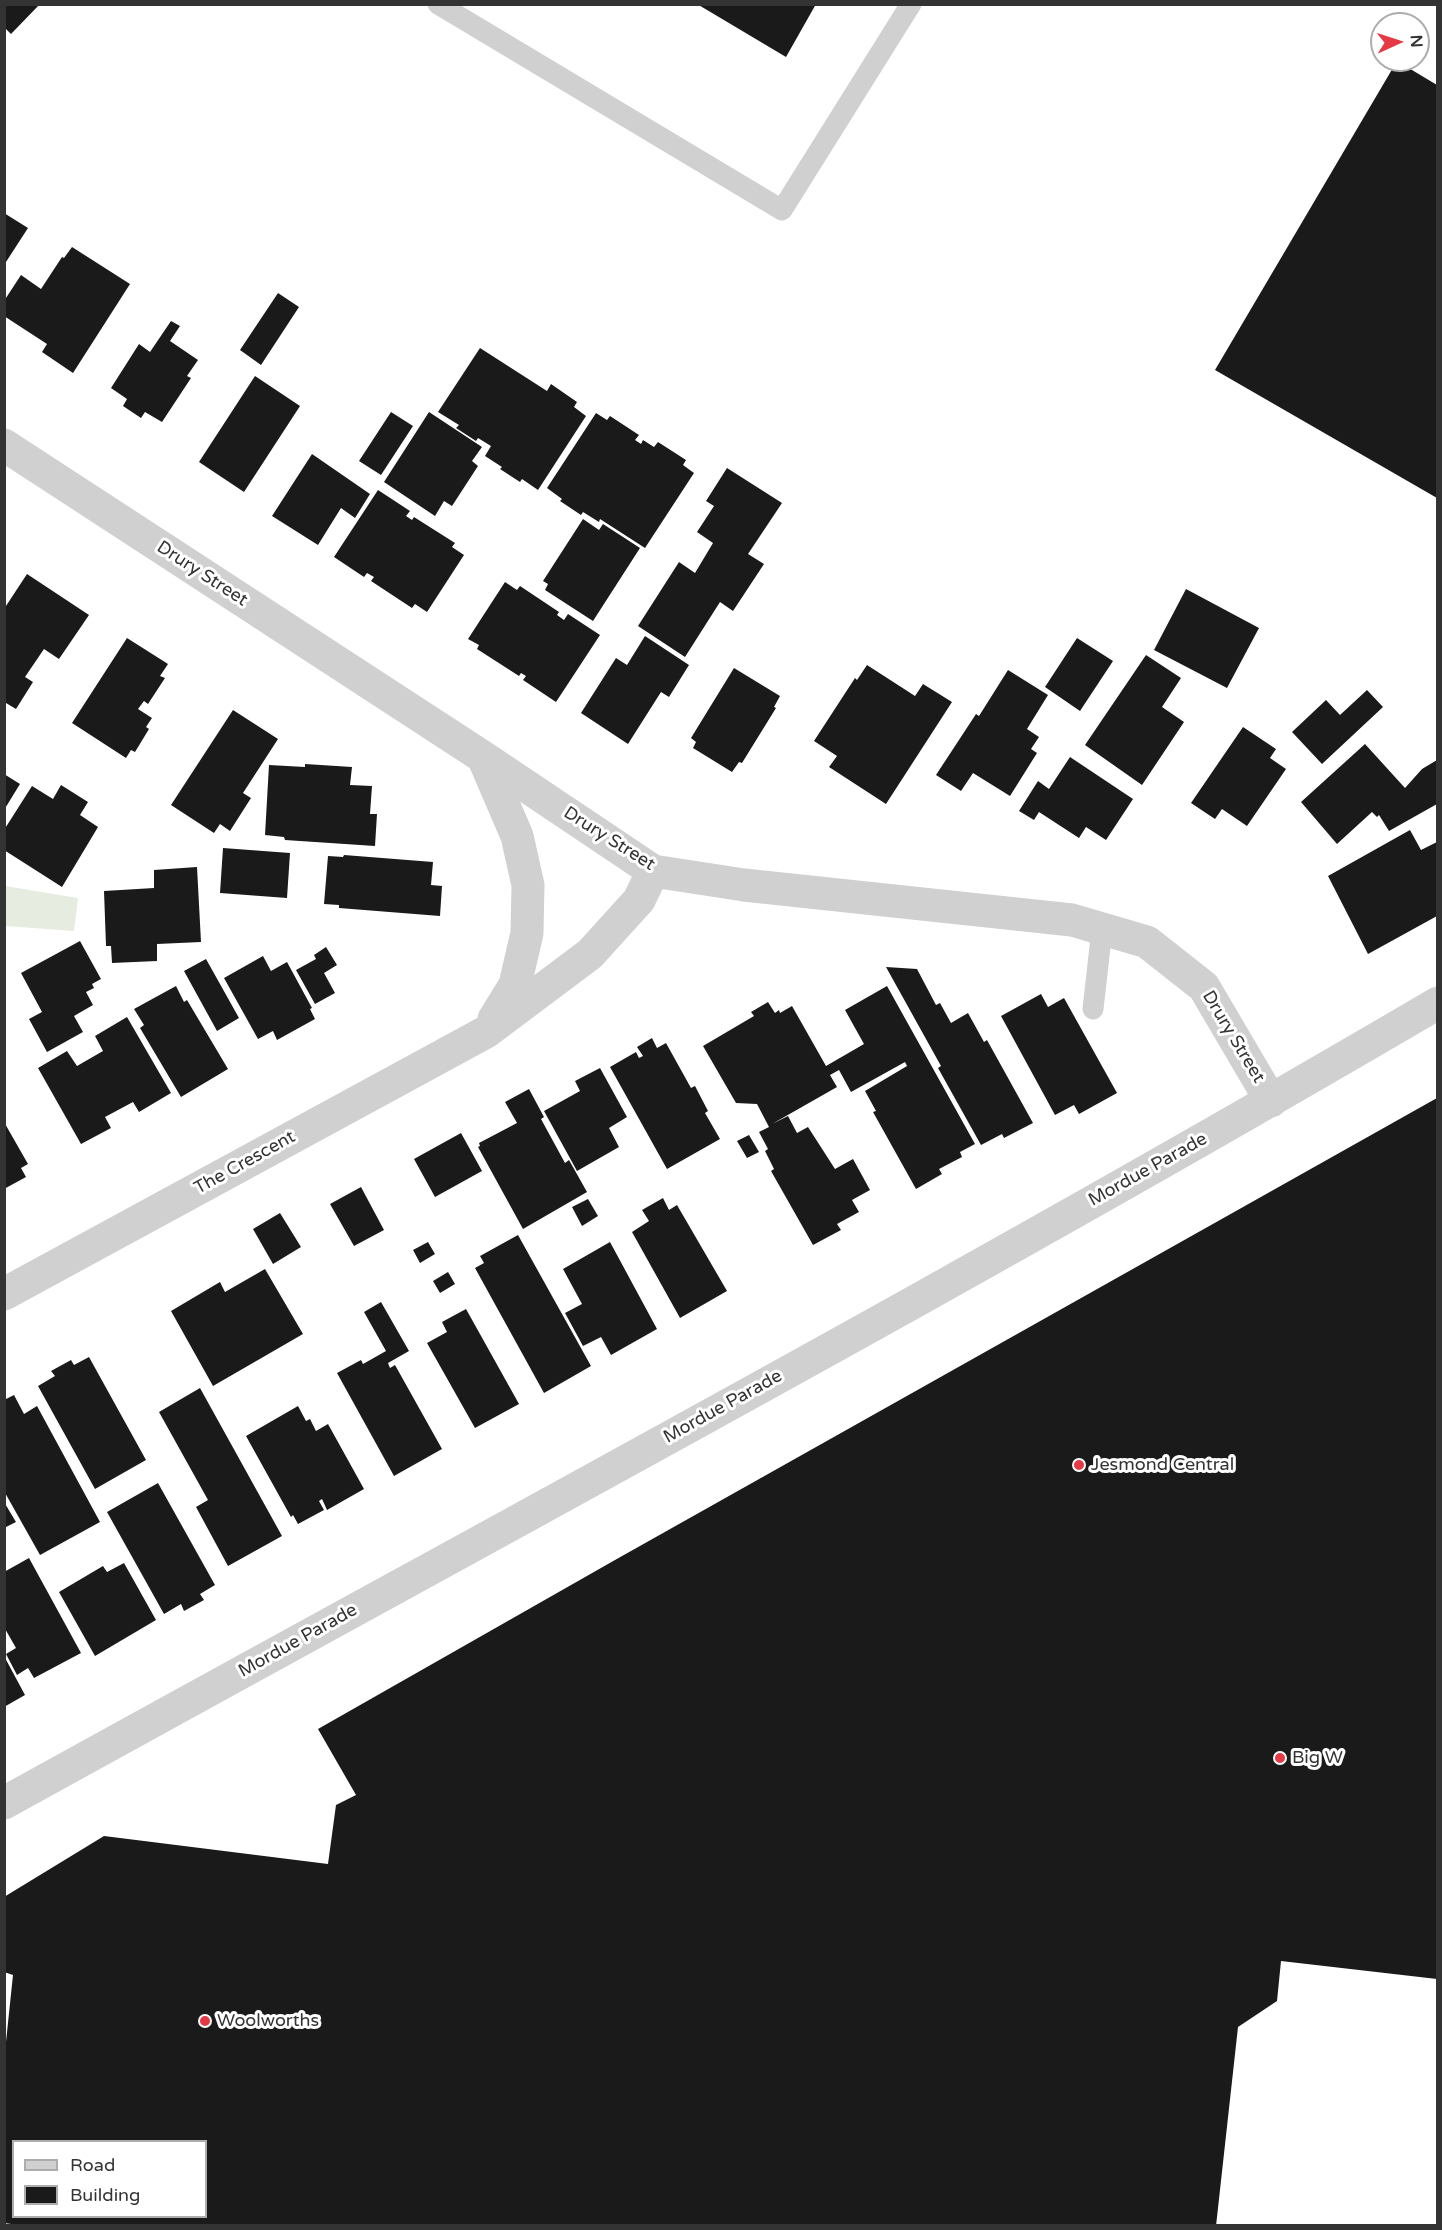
<!DOCTYPE html>
<html>
<head>
<meta charset="utf-8">
<style>
	body { margin:0 }
	#map { position:relative; width:1442px; height:2230px; overflow:hidden; background:#fff; font-family:"Varela Round",sans-serif }
	canvas { display:block }
	.frame { position:absolute; inset:0; border:6px solid #333; pointer-events:none }
	.legend { position:absolute; left:12px; top:2140px; width:195px; height:78px; box-sizing:border-box; background:#fff; border:2px solid #adadad; margin:0; padding:8px 10px; list-style:none; font-size:18px; color:#333 }
	.legend li { display:flex; align-items:center; gap:12px; height:30px }
	.legend b { width:30px; border:2px solid #adadad }
	.north { position:absolute; left:1370px; top:12px; width:60px; height:60px; box-sizing:border-box; background:#fff; border:2px solid #adadad; border-radius:50%; rotate:87deg; font-size:16px; font-weight:700; line-height:24px; text-align:center; color:#333 }
	.north::after { content:''; display:block; margin:auto; width:21px; height:27px; background:#e63946; clip-path:polygon(50% 0,100% 100%,50% 72%,0 100%) }
</style>
</head>
<body>
<div id="map">
<canvas width="1442" height="2230"></canvas>
<div class="frame"></div>
<ul class="legend">
<li><b style="height:8px;background:#d0d0d0"></b>Road</li>
<li><b style="height:16px;background:#1a1a1a"></b>Building</li>
</ul>
<div class="north">N</div>
</div>
<script>
const g = document.querySelector('canvas').getContext('2d');
g.lineJoin = 'round';
function fillPath(path, color) { g.fillStyle = color; g.fill(path, 'evenodd'); }
function trace(path, color, width, dash) { g.strokeStyle = color; g.lineWidth = width; g.lineCap = dash ? 'butt' : 'round'; g.setLineDash(dash || []); g.stroke(path); }
function drawText(font, color, halo, rows, align = 'center') {
  g.font = font + ' "Varela Round",sans-serif'; g.lineWidth = 6; g.setLineDash([]); g.textBaseline = 'middle'; g.strokeStyle = halo; g.fillStyle = color; for (const [text, x, y, turn = 0] of rows) {
    g.save(); g.translate(x, y); g.rotate((+turn || 0) * Math.PI / 180); g.textAlign = isNaN(turn) ? turn : align; if (halo) g.strokeText(text, 0, 0); g.fillText(text, 0, 0); g.restore();
  }
}
fillPath(new Path2D(`
	M 5,886 L 78,898 L 74,931 L 5,926 Z`), '#e6ecdf');
fillPath(new Path2D(`
	M 4,4 L 40,4 L 11,34 L 4,27 Z
	M 697,4 L 816,4 L 786,57 Z
	M 1397,61 L 1437,85 L 1437,498 L 1215,370 Z
	M 4,213 L 28,228 L 4,265 Z
	M 72,247 L 130,284 L 73,373 L 42,352 L 47,344 L 4,316 L 4,301 L 21,275 L 41,289 L 62,257 L 64,258 Z
	M 278,293 L 299,307 L 261,365 L 240,350 Z
	M 171,321 L 180,326 L 170,341 L 198,360 L 187,376 L 191,378 L 162,422 L 145,412 L 141,418 L 123,406 L 127,399 L 111,388 L 139,344 L 150,352 Z
	M 480,348 L 547,391 L 551,384 L 577,402 L 574,407 L 586,416 L 538,490 L 522,479 L 520,482 L 500,469 L 502,467 L 485,456 L 491,446 L 478,438 L 476,441 L 456,428 L 459,425 L 438,412 Z
	M 255,376 L 300,406 L 244,492 L 199,462 Z
	M 391,412 L 413,426 L 381,475 L 359,461 Z
	M 429,412 L 482,447 L 472,461 L 478,466 L 452,506 L 444,501 L 435,516 L 384,482 Z
	M 596,413 L 607,420 L 610,416 L 639,435 L 635,440 L 641,444 L 643,440 L 654,447 L 658,442 L 686,460 L 683,465 L 694,473 L 645,548 L 600,519 L 599,522 L 583,512 L 581,515 L 560,501 L 562,499 L 547,488 Z
	M 312,454 L 370,494 L 355,518 L 341,508 L 318,545 L 272,516 Z
	M 727,468 L 782,503 L 748,554 L 764,564 L 733,611 L 720,602 L 685,657 L 638,626 L 679,562 L 695,573 L 713,543 L 697,532 L 714,506 L 706,501 Z
	M 378,490 L 410,511 L 406,516 L 412,520 L 414,517 L 455,543 L 452,547 L 464,555 L 427,612 L 415,604 L 412,608 L 371,581 L 374,577 L 367,573 L 364,577 L 334,557 Z
	M 583,519 L 599,530 L 603,524 L 640,548 L 593,621 L 545,590 L 548,584 L 543,581 Z
	M 27,574 L 89,615 L 59,659 L 44,649 L 25,677 L 33,682 L 16,709 L 6,703 L 4,706 L 4,609 Z
	M 505,582 L 517,590 L 520,586 L 559,612 L 557,615 L 564,620 L 568,614 L 600,635 L 556,702 L 523,680 L 526,676 L 521,673 L 519,676 L 477,649 L 479,645 L 468,639 Z
	M 1186,589 L 1259,628 L 1227,688 L 1154,650 Z
	M 645,636 L 689,665 L 669,697 L 661,692 L 628,744 L 581,713 L 616,658 L 627,665 Z
	M 127,638 L 168,664 L 160,676 L 165,678 L 148,704 L 144,701 L 138,709 L 152,718 L 146,727 L 149,729 L 135,752 L 131,750 L 126,758 L 72,723 Z
	M 1077,638 L 1113,661 L 1080,711 L 1045,687 Z
	M 1146,655 L 1181,678 L 1162,707 L 1184,722 L 1142,785 L 1085,745 Z
	M 867,665 L 915,696 L 923,684 L 952,702 L 886,804 L 829,767 L 837,756 L 814,741 L 855,678 L 857,680 Z
	M 734,668 L 780,696 L 774,707 L 776,708 L 742,763 L 739,762 L 732,772 L 693,748 L 696,742 L 691,738 Z
	M 1008,670 L 1048,695 L 1027,729 L 1039,737 L 1031,749 L 1037,753 L 1010,796 L 973,773 L 961,791 L 936,775 L 976,714 L 979,716 Z
	M 1367,690 L 1383,707 L 1322,764 L 1292,732 L 1326,700 L 1340,715 Z
	M 233,710 L 278,739 L 243,793 L 251,798 L 230,831 L 220,824 L 214,833 L 171,805 Z
	M 1243,727 L 1276,749 L 1270,758 L 1286,769 L 1247,826 L 1222,809 L 1215,819 L 1191,803 Z
	M 1365,744 L 1405,788 L 1422,769 L 1437,760 L 1437,804 L 1389,831 L 1379,815 L 1377,817 L 1372,812 L 1337,844 L 1301,802 Z
	M 1070,757 L 1133,799 L 1106,840 L 1086,827 L 1079,838 L 1039,812 L 1034,820 L 1019,811 L 1038,781 L 1049,789 Z
	M 305,764 L 352,767 L 350,785 L 372,786 L 370,814 L 377,814 L 375,846 L 285,840 L 284,837 L 265,835 L 269,765 L 305,767 Z
	M 4,774 L 20,784 L 4,810 Z
	M 61,785 L 88,802 L 80,815 L 98,827 L 62,887 L 4,850 L 4,830 L 32,786 L 53,799 Z
	M 1410,830 L 1421,850 L 1437,842 L 1437,916 L 1368,954 L 1328,876 Z
	M 223,848 L 290,853 L 287,898 L 220,893 Z
	M 344,855 L 433,862 L 431,885 L 442,886 L 440,916 L 339,908 L 339,905 L 324,904 L 328,856 L 343,857 Z
	M 197,867 L 201,942 L 157,944 L 157,961 L 112,963 L 111,946 L 106,946 L 104,891 L 154,888 L 154,870 Z
	M 80,941 L 101,979 L 92,984 L 94,988 L 86,992 L 93,1005 L 74,1016 L 83,1032 L 47,1052 L 29,1019 L 42,1012 L 21,973 Z
	M 326,947 L 337,965 L 324,973 L 335,993 L 315,1004 L 296,970 L 316,959 L 314,955 Z
	M 263,956 L 271,971 L 287,962 L 312,1008 L 310,1009 L 315,1019 L 277,1040 L 273,1031 L 258,1039 L 224,978 Z
	M 206,959 L 239,1018 L 217,1031 L 184,971 Z
	M 886,967 L 917,969 L 936,1005 L 940,1003 L 951,1023 L 968,1013 L 984,1042 L 987,1040 L 1033,1123 L 1004,1138 L 1002,1134 L 981,1145 L 938,1068 L 941,1066 Z
	M 176,986 L 184,1002 L 187,1000 L 228,1069 L 181,1097 L 140,1028 L 144,1025 L 134,1009 Z
	M 887,986 L 975,1144 L 960,1152 L 962,1157 L 939,1169 L 942,1174 L 916,1189 L 873,1112 L 876,1111 L 865,1091 L 907,1066 L 905,1062 L 851,1092 L 839,1070 L 830,1075 L 837,1087 L 772,1124 L 788,1116 L 797,1133 L 808,1127 L 835,1169 L 853,1159 L 870,1190 L 852,1200 L 859,1212 L 837,1224 L 841,1230 L 813,1245 L 771,1171 L 774,1169 L 765,1151 L 768,1149 L 759,1132 L 769,1127 L 757,1104 L 736,1103 L 703,1046 L 754,1016 L 751,1012 L 768,1002 L 775,1013 L 779,1010 L 780,1013 L 792,1006 L 826,1066 L 864,1044 L 845,1010 Z
	M 1041,994 L 1048,1007 L 1064,998 L 1117,1093 L 1079,1114 L 1074,1105 L 1055,1115 L 1001,1016 Z
	M 127,1017 L 171,1093 L 139,1112 L 133,1102 L 105,1117 L 111,1128 L 81,1144 L 38,1068 L 67,1051 L 77,1066 L 103,1051 L 95,1036 Z
	M 652,1038 L 657,1048 L 666,1043 L 691,1088 L 695,1086 L 708,1111 L 705,1113 L 720,1139 L 667,1169 L 610,1067 L 636,1052 L 639,1058 L 643,1056 L 637,1047 Z
	M 600,1068 L 627,1117 L 609,1128 L 619,1147 L 577,1171 L 544,1111 L 580,1091 L 575,1081 Z
	M 529,1089 L 544,1117 L 541,1119 L 565,1163 L 569,1160 L 587,1192 L 523,1229 L 478,1147 L 480,1146 L 479,1143 L 517,1123 L 505,1102 Z
	M 1437,1098 L 1437,1979 L 1281,1961 L 1277,2001 L 1238,2027 L 1216,2226 L 26,2226 L 4,2223 L 4,2061 L 13,1975 L 4,1972 L 4,1897 L 104,1836 L 328,1864 L 336,1805 L 356,1795 L 318,1729 L 615,1560 ZM 14,2142 L 206,2142 L 206,2217 L 14,2217 Z
	M 4,1122 L 28,1164 L 21,1168 L 26,1177 L 4,1189 Z
	M 461,1133 L 482,1171 L 435,1197 L 414,1159 Z
	M 749,1135 L 759,1152 L 747,1158 L 737,1141 Z
	M 361,1187 L 384,1230 L 354,1246 L 330,1204 Z
	M 663,1198 L 669,1210 L 677,1205 L 727,1291 L 680,1318 L 632,1232 L 649,1221 L 642,1210 Z
	M 588,1199 L 598,1216 L 582,1226 L 572,1207 Z
	M 280,1213 L 301,1247 L 273,1264 L 253,1229 Z
	M 518,1235 L 591,1366 L 544,1393 L 475,1268 L 484,1263 L 480,1256 Z
	M 428,1242 L 435,1254 L 420,1263 L 413,1250 Z
	M 610,1242 L 657,1329 L 611,1355 L 601,1337 L 583,1346 L 565,1313 L 582,1304 L 563,1269 Z
	M 265,1269 L 303,1334 L 213,1386 L 171,1311 L 220,1282 L 225,1292 Z
	M 448,1272 L 455,1284 L 440,1293 L 433,1281 Z
	M 381,1302 L 409,1351 L 388,1363 L 390,1368 L 395,1365 L 442,1449 L 394,1476 L 337,1373 L 361,1360 L 363,1364 L 386,1351 L 364,1312 Z
	M 466,1309 L 519,1404 L 475,1428 L 427,1343 L 447,1332 L 442,1322 Z
	M 89,1357 L 146,1460 L 95,1489 L 38,1386 L 55,1376 L 51,1371 L 71,1360 L 74,1365 Z
	M 200,1388 L 282,1536 L 228,1566 L 196,1507 L 208,1500 L 159,1412 Z
	M 14,1395 L 24,1414 L 37,1406 L 100,1522 L 40,1555 L 4,1491 L 4,1400 Z
	M 298,1406 L 306,1421 L 310,1419 L 316,1431 L 328,1424 L 364,1489 L 327,1510 L 322,1499 L 319,1501 L 324,1510 L 298,1524 L 293,1515 L 291,1517 L 246,1436 Z
	M 158,1483 L 215,1585 L 200,1594 L 204,1600 L 184,1611 L 181,1604 L 164,1614 L 107,1512 Z
	M 4,1502 L 16,1522 L 4,1528 Z
	M 29,1558 L 81,1653 L 34,1678 L 28,1668 L 17,1675 L 6,1654 L 16,1648 L 4,1627 L 4,1572 Z
	M 124,1563 L 156,1620 L 95,1656 L 59,1592 L 103,1566 L 107,1572 Z
	M 4,1656 L 25,1695 L 4,1707 Z`), '#1a1a1a');
trace(new Path2D(`
	M 438,4 L 782,210 L 911,4
	M 1093,1009 L 1102,929`), '#d0d0d0', 21);
trace(new Path2D(`
	M 4,445 L 483,757 L 653,871 L 744,885 L 1072,920 L 1147,942 L 1204,987 L 1271,1101
	M 483,757 L 517,836 L 528,885 L 527,933 L 515,985 L 494,1019
	M 4,1294 L 486,1032 L 590,954 L 639,900 L 653,871
	M 4,1803 C 483,1538 966,1280 1438,1003`), '#d0d0d0', 33);
for (const [x, y, r, color] of [
	[1079,1465,6,"#e63946"],
	[1280,1758,6,"#e63946"],
	[205,2021,6,"#e63946"]
]) { const dot = new Path2D(); dot.arc(x, y, r, 0, 2 * Math.PI); g.fillStyle = color; g.fill(dot); trace(dot, '#fff', 2); }
drawText('18px', '#333', '#fff', [
	["Drury Street",202,574,33],
	["Drury Street",609,839,32],
	["Drury Street",1233,1037,59],
	["The Crescent",245,1163,-29],
	["Mordue Parade",1148,1170,-29],
	["Mordue Parade",723,1407,-29],
	["Mordue Parade",298,1641,-29]
]);
drawText('18px', '#333', '#fff', [
	["Jesmond Central",1091,1465],
	["Big W",1292,1758],
	["Woolworths",217,2021]
], 'left');
</script>
</body>
</html>
